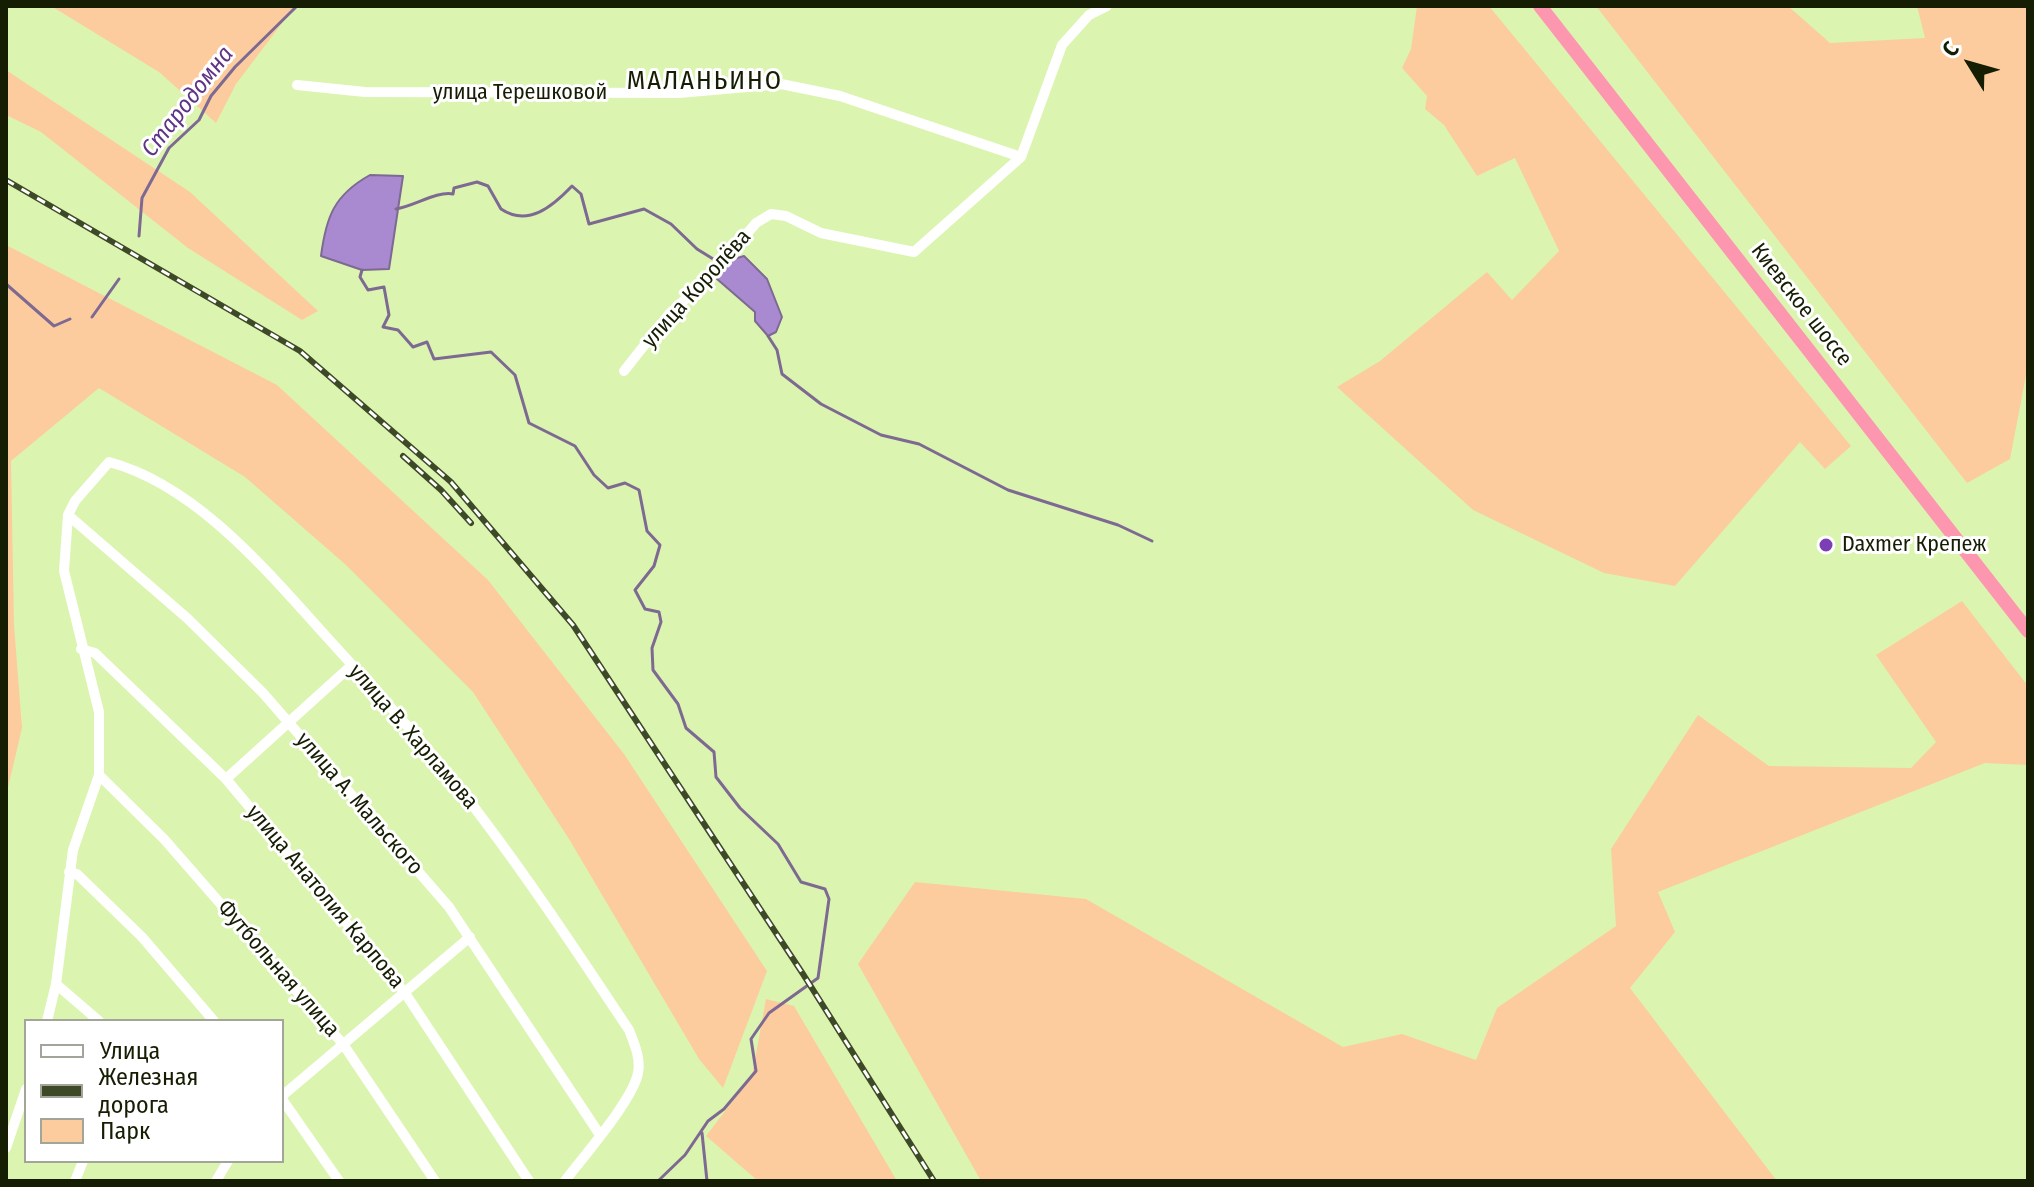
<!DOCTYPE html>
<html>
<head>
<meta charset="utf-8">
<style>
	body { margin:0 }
	#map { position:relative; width:2034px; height:1187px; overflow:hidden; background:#dbf5b0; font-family:"Fira Sans Condensed",sans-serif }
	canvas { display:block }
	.frame { position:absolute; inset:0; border:8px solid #151d03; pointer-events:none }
	.legend { position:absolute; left:24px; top:1019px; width:260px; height:144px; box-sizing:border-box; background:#fff; border:2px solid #a1a59a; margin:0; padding:10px 14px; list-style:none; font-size:24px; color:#151d03 }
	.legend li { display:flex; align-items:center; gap:16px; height:40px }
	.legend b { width:40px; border:2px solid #a1a59a }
	.north { position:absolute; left:1930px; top:24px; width:80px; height:80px; -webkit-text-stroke:6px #fff; paint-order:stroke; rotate:307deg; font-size:22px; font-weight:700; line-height:32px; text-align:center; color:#151d03 }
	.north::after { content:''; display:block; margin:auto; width:28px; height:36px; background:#151d03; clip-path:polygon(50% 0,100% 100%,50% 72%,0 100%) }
</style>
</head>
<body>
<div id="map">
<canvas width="2034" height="1187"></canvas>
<div class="frame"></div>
<ul class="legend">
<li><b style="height:10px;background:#fff"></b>Улица</li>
<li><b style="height:10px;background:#3e4a27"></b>Железная дорога</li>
<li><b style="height:22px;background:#fccc9e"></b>Парк</li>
</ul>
<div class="north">С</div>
</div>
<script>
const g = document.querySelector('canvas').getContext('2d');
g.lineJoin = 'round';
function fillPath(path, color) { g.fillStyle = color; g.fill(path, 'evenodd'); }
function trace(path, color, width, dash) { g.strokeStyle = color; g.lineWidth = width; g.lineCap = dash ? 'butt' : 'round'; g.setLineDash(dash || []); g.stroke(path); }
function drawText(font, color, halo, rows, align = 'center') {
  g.font = font + ' "Fira Sans Condensed",sans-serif'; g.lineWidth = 6; g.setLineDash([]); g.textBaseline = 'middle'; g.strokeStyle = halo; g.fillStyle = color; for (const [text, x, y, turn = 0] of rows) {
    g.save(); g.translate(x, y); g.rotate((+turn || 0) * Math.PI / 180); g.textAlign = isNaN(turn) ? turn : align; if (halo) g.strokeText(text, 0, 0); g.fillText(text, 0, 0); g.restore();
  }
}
fillPath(new Path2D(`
	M 51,6 L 295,6 L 236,84 L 216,123 L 159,72 Z
	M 1417,6 L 1489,6 L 1851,446 L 1825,469 L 1800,442 L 1675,586 L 1604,573 L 1473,510 L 1337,387 L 1380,361 L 1487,272 L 1512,300 L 1559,251 L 1515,158 L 1477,176 L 1444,125 L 1425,109 L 1427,96 L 1402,68 L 1411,49 Z
	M 1596,6 L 1788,6 L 1830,43 L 1925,38 L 1917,6 L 2028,6 L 2028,365 L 2010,459 L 1967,483 Z
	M 6,70 L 190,192 L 318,311 L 302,320 L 188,248 L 41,132 L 6,115 Z
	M 6,245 L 277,385 L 488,580 L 624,754 L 767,971 L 723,1088 L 699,1059 L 569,839 L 473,692 L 346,565 L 245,477 L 99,388 L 11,461 L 14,625 L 22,728 L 6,796 Z
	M 1962,601 L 2028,686 L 2028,765 L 1985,763 L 1658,892 L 1675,932 L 1630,988 L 1777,1181 L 981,1181 L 858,964 L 915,882 L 1086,899 L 1343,1047 L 1402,1034 L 1476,1060 L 1497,1008 L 1616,926 L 1611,849 L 1698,715 L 1769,766 L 1911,768 L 1936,742 L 1876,655 Z
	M 766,999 L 794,1006 L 897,1181 L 758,1181 L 706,1136 L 752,1076 Z`), '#fccc9e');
const water = new Path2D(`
	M 370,175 L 403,176 L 389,269 L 362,270 L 321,256 C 326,217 334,195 370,175 Z
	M 744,256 L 767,279 L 782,317 L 776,332 L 768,336 L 755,321 L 755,312 L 717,279 L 731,260 Z`);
fillPath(water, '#a989cf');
trace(water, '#7d6992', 2);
trace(new Path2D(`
	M 396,209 C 415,206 436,191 453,194 L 454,188 L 477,182 L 488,186 L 501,209 C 528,227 552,207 572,186 L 581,194 L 589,224 L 644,209 L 671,224 L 697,249 L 718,262
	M 139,236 L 142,198 L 169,148 L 199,120 L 211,96 L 235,67 L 297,6
	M 362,270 L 360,277 L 368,290 L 384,287 L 389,315 L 383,327 L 398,330 L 413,347 L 427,342 L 434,359 L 491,352 L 515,375 L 529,423 L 575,446 L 594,475 L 608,488 L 625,483 L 639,490 L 647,531 L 660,545 L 654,566 L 635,590 L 645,609 L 659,612 L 661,622 L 652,648 L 653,670 L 678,704 L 686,728 L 714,752 L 716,777 L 740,808 L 778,844 L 801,882 L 825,889 L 829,899 L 818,978 L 769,1013 L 751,1039 L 756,1071 L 724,1109 L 708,1121 L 685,1155 L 658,1181
	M 6,284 L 54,326 L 70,319
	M 92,317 L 119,279
	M 768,336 L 777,350 L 782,374 L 821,404 L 881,435 L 919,444 L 1008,490 L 1118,525 L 1152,541
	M 702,1133 L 707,1181`), '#7d6992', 3);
trace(new Path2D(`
	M 297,85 L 365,92 L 679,93 L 781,84 L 840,96 L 1021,157
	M 624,371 L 669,314 L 715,272 L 756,223 L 771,214 L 786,216 L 821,233 L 914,252 L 1021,157 L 1062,45 L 1089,15 L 1107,6
	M 68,515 L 187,618 L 263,693 L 449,907 L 600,1135
	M 81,649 L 95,653 L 226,779 L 405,993 L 529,1181
	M 99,775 L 164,839 L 343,1044 L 435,1181
	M 226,779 L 352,665
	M 69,872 L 77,874 L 142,937 L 214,1021
	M 56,984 L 99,1021
	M 47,1021 L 56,984 L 73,850 L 99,775 L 99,712 L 64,571 L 68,515 L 75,501 L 109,462 C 196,485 267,571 325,635 C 378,694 433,751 480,815 C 533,885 581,958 629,1030 C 634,1043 641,1058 638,1073 C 633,1100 583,1157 565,1181
	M 282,1096 L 470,937
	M 282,1099 L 339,1181
	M 6,1148 L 26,1089
	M 75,1181 L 83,1161
	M 216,1181 L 228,1161`), '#fff', 10);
trace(new Path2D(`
	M 1540,6 L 2028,631`), '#fc97af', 14);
const rail = new Path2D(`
	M 6,180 L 300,351 L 451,482 L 573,625 L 803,974 L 934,1181
	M 403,456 L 441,490 L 471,523`);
trace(rail, '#3e4a27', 6);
trace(rail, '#fff', 3, [9]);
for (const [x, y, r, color] of [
	[1826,545,8,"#7c3eb4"]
]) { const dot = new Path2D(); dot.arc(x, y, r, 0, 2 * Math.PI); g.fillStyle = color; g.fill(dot); trace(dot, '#fff', 3); }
drawText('22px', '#151d03', '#fff', [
	["улица Терешковой",520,93],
	["улица Королёва",697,289,-48],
	["Киевское шоссе",1801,305,52],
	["улица В. Харламова",413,737,49],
	["улица А. Мальского",359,804,49],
	["улица Анатолия Карпова",325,897,50],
	["Футбольная улица",278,969,49]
]);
drawText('22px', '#151d03', '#fff', [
	["Daxmer Крепеж",1842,545]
], 'left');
drawText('italic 24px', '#5f3487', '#fff', [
	["Стародомна",188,102,-52]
]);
g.letterSpacing = '2px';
drawText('26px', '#151d03', '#fff', [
	["МАЛАНЬИНО",705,82]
]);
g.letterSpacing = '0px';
</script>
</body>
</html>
